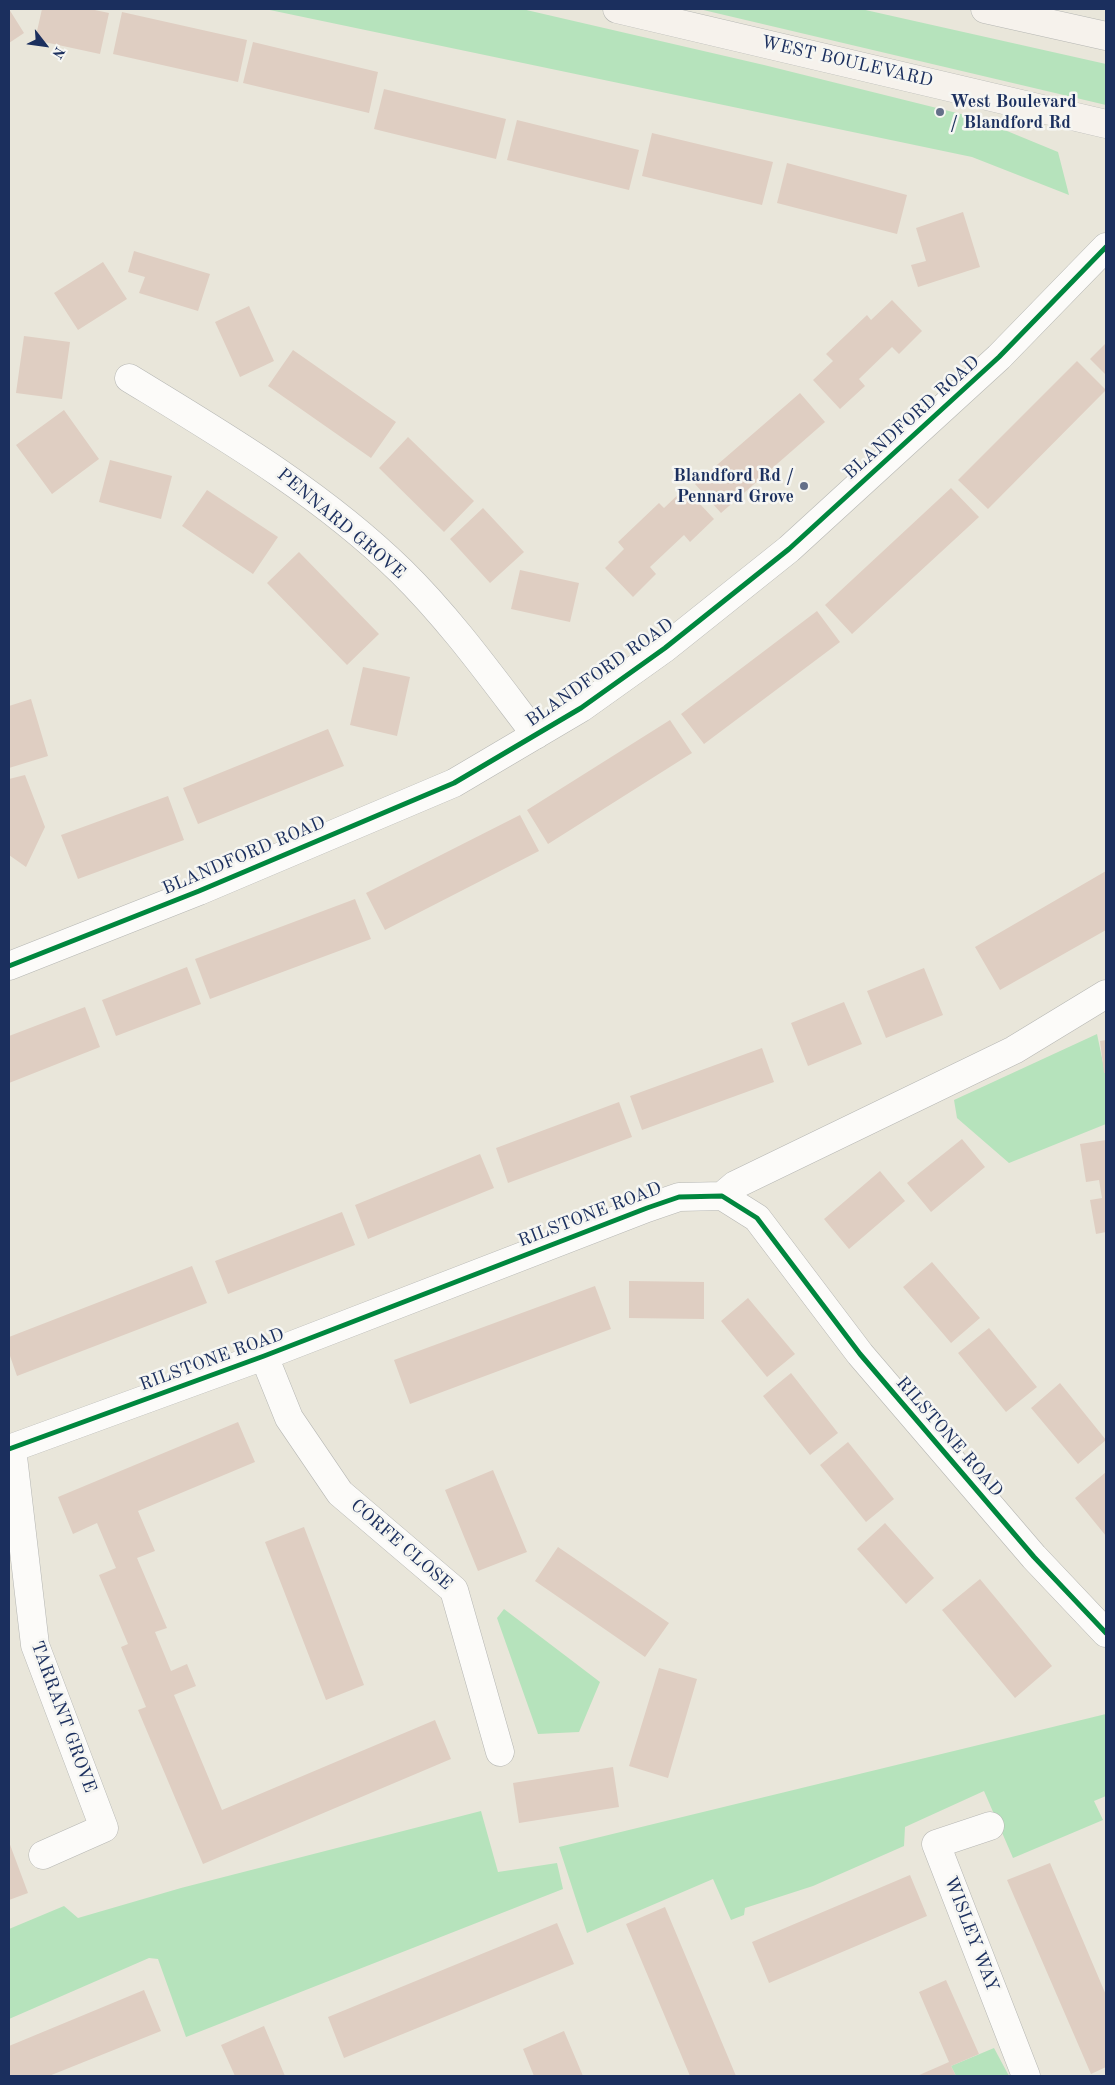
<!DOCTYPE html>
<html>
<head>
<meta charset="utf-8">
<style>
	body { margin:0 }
	#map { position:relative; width:1115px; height:2085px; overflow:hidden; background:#e9e6da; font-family:"Old Standard TT",serif }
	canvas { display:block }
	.frame { position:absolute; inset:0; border:10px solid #1b2f5e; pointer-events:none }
	.north { position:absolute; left:20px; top:20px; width:50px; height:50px; -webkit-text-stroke:4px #f6f6f2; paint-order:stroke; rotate:120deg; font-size:14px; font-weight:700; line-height:20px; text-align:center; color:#1b2f5e }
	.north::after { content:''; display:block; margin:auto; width:18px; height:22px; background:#1b2f5e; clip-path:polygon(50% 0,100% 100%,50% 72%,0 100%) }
</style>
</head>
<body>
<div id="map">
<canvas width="1115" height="2085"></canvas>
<div class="frame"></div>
<div class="north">N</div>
</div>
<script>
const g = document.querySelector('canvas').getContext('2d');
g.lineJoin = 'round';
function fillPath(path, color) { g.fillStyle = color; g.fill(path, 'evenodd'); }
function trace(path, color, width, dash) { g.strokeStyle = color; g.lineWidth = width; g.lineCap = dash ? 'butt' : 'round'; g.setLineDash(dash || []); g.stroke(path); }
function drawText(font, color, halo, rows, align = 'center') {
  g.font = font + ' "Old Standard TT",serif'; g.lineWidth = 5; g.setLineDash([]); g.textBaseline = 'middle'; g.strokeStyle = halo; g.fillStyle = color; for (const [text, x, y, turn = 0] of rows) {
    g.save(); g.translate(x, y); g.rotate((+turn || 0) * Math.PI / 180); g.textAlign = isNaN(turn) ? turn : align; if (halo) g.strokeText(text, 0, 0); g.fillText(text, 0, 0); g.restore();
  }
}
fillPath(new Path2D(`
	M 265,9 L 522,9 L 764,65 L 973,117 L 1058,152 L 1069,195 L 972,157 Z
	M 699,9 L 861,9 L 1106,64 L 1106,105 Z
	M 1097,1034 L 1106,1077 L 1106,1124 L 1009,1163 L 957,1118 L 954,1100 Z
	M 504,1609 L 600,1682 L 579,1732 L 538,1734 L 497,1618 Z
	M 1106,1714 L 1106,1796 L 1094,1801 L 1103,1820 L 1013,1858 L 984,1791 L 905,1827 L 904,1846 L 813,1886 L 745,1908 L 744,1915 L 731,1920 L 713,1879 L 587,1933 L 559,1847 Z
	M 481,1811 L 498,1872 L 557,1863 L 563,1889 L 186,2037 L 158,1959 L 149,1958 L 9,2019 L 9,1929 L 64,1906 L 78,1918 L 181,1888 Z
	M 994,2048 L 1009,2076 L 956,2076 L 951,2066 Z`), '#b6e3bc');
fillPath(new Path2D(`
	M 9,9 L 24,33 L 9,43 Z
	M 42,9 L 90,9 L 109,13 L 100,54 L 35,40 Z
	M 122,12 L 247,40 L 238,82 L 113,54 Z
	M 253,42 L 378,72 L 369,113 L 243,83 Z
	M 384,89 L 506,119 L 496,159 L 374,129 Z
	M 517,120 L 639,150 L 629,190 L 507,160 Z
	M 652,133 L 773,162 L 762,205 L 642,176 Z
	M 787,163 L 907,195 L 897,234 L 777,203 Z
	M 963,212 L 980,267 L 918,287 L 911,265 L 926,261 L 916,228 Z
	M 134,251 L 210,274 L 198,311 L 139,293 L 145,277 L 128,272 Z
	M 103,262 L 127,299 L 78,330 L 54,293 Z
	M 892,300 L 922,331 L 899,354 L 892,347 L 859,379 L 865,386 L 840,409 L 813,380 L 833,361 L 826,354 L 867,315 L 871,320 Z
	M 249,306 L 274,361 L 240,377 L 215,322 Z
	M 24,336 L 70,342 L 62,399 L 16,393 Z
	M 1106,343 L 1106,375 L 1090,359 Z
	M 293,350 L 396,422 L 371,458 L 268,386 Z
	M 1077,361 L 1106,390 L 988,509 L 958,480 Z
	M 800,393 L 825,422 L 721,513 L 695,484 Z
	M 64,410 L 99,459 L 52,494 L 16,445 Z
	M 408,437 L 474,501 L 444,532 L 379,468 Z
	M 110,460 L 172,476 L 161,519 L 99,502 Z
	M 685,488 L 714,519 L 690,542 L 684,535 L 650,567 L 656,574 L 633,597 L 605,568 L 624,549 L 618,542 L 659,503 L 664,508 Z
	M 951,488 L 979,517 L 852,634 L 825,605 Z
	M 207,490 L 278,537 L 253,574 L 182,526 Z
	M 483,508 L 524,552 L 490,583 L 450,539 Z
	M 299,552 L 379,634 L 347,665 L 267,583 Z
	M 520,570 L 579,583 L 570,622 L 511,609 Z
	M 817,611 L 840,642 L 704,744 L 681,714 Z
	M 363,667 L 410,677 L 397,736 L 350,725 Z
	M 31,699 L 48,756 L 9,768 L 9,706 Z
	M 670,720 L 692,753 L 548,844 L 527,810 Z
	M 328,729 L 344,766 L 198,824 L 183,788 Z
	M 25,775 L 45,827 L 26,867 L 9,855 L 9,779 Z
	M 168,796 L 184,840 L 78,879 L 61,835 Z
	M 520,815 L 539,851 L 385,930 L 366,893 Z
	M 1106,871 L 1106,930 L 1000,990 L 975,947 Z
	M 355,899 L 371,939 L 210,999 L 195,959 Z
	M 187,967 L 201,1004 L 116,1036 L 102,1000 Z
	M 924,968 L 943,1015 L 886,1038 L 867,991 Z
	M 844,1002 L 862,1044 L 808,1066 L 791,1023 Z
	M 85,1007 L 100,1047 L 9,1083 L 9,1036 Z
	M 1106,1040 L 1106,1073 L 1104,1073 L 1100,1041 Z
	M 762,1048 L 774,1082 L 642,1130 L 630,1096 Z
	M 619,1102 L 632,1137 L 508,1183 L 496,1148 Z
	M 962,1139 L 985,1167 L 931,1212 L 907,1183 Z
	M 1106,1140 L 1106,1232 L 1096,1234 L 1090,1200 L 1102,1198 L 1099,1180 L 1086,1182 L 1080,1144 Z
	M 480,1154 L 494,1188 L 368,1239 L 355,1205 Z
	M 880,1171 L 905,1201 L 849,1249 L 824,1219 Z
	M 342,1212 L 355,1245 L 228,1294 L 215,1261 Z
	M 932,1262 L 980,1318 L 951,1343 L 903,1287 Z
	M 192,1266 L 207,1303 L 17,1376 L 9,1353 L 9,1337 Z
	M 629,1281 L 704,1282 L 704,1319 L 629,1318 Z
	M 595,1286 L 611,1329 L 410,1404 L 394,1360 Z
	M 748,1298 L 795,1354 L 767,1377 L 721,1321 Z
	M 989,1328 L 1037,1387 L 1006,1412 L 958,1353 Z
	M 791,1373 L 838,1433 L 810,1455 L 763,1396 Z
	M 1060,1383 L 1106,1440 L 1078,1464 L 1031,1408 Z
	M 238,1422 L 255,1462 L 138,1511 L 155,1551 L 137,1558 L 167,1628 L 155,1632 L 171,1671 L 187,1664 L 196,1686 L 174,1695 L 222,1810 L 435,1720 L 451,1759 L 203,1864 L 138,1710 L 146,1707 L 121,1647 L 128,1644 L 99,1575 L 116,1568 L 97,1523 L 73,1534 L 58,1497 Z
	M 848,1442 L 894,1499 L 866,1522 L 820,1465 Z
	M 493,1470 L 527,1552 L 478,1571 L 445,1490 Z
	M 1106,1472 L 1106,1536 L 1075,1498 Z
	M 885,1523 L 934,1578 L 906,1604 L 857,1549 Z
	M 304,1527 L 364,1685 L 326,1700 L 265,1542 Z
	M 558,1547 L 669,1623 L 645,1657 L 535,1581 Z
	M 980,1579 L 1052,1666 L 1015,1698 L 942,1610 Z
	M 659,1668 L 697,1679 L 668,1778 L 629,1766 Z
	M 613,1767 L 619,1807 L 519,1823 L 513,1783 Z
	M 9,1842 L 28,1893 L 9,1900 Z
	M 1050,1863 L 1106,1995 L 1106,2067 L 1091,2074 L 1007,1880 Z
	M 910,1875 L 927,1916 L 769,1983 L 752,1942 Z
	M 665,1907 L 736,2076 L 690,2076 L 626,1924 Z
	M 557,1923 L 574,1964 L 344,2058 L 328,2017 Z
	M 946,1980 L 979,2054 L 951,2066 L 956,2076 L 917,2076 L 949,2062 L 919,1992 Z
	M 144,1990 L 161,2031 L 49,2076 L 9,2076 L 9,2046 Z
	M 264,2026 L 285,2076 L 235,2076 L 221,2045 Z
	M 564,2031 L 583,2076 L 534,2076 L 523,2049 Z`), '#dfcec2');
const street = new Path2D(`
	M 129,378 C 224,436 321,493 401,571 C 451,620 493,679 536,735
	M 9,966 L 199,891 L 454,783 L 581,708 L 665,648 L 789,549 L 999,357 L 1106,247
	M 722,1196 L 735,1185 L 1014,1050 L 1106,994
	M 264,1356 L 289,1418 L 340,1493 L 454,1590 L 500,1752
	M 12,1448 L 35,1645 L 104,1828 L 43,1855
	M 9,1449 L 264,1356 L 647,1208 L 679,1197 L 722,1196 L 757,1218 L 860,1354 L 1034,1557 L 1106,1633
	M 990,1826 L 936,1844 L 1026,2076`);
const secondary = new Path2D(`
	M 617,9 L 1106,124
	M 985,9 L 1106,36`);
trace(street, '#b5b6b3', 29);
trace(secondary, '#b5b6b3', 29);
trace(street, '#fcfbf9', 28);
trace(secondary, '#f6f2ec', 28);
trace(new Path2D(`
	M 9,966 L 199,891 L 454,783 L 581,708 L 665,648 L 789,549 L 999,357 L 1106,247
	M 9,1449 L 264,1356 L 647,1208 L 679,1197 L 722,1196 L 757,1218 L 860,1354 L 1034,1557 L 1106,1633`), '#00873e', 5);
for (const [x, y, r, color] of [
	[940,112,5,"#636f89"],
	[804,486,5,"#636f89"]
]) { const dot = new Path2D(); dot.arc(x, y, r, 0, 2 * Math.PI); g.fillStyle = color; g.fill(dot); trace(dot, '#f6f6f2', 2); }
drawText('18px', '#1b2f5e', '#f6f6f2', [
	["WEST BOULEVARD",847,62,13],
	["BLANDFORD ROAD",912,418,-42],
	["PENNARD GROVE",341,524,40],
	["BLANDFORD ROAD",600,673,-35],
	["BLANDFORD ROAD",244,856,-23],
	["RILSTONE ROAD",590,1215,-21],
	["RILSTONE ROAD",212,1360,-20],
	["RILSTONE ROAD",949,1437,49],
	["CORFE CLOSE",401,1545,41],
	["TARRANT GROVE",63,1717,70],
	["WISLEY WAY",971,1934,69]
]);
drawText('bold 18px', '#1b2f5e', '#f6f6f2', [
	["West Boulevard",950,102],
	["/ Blandford Rd",950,123],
	["Blandford Rd /",794,476,"right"],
	["Pennard Grove",794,497,"right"]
], 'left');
</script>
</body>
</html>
